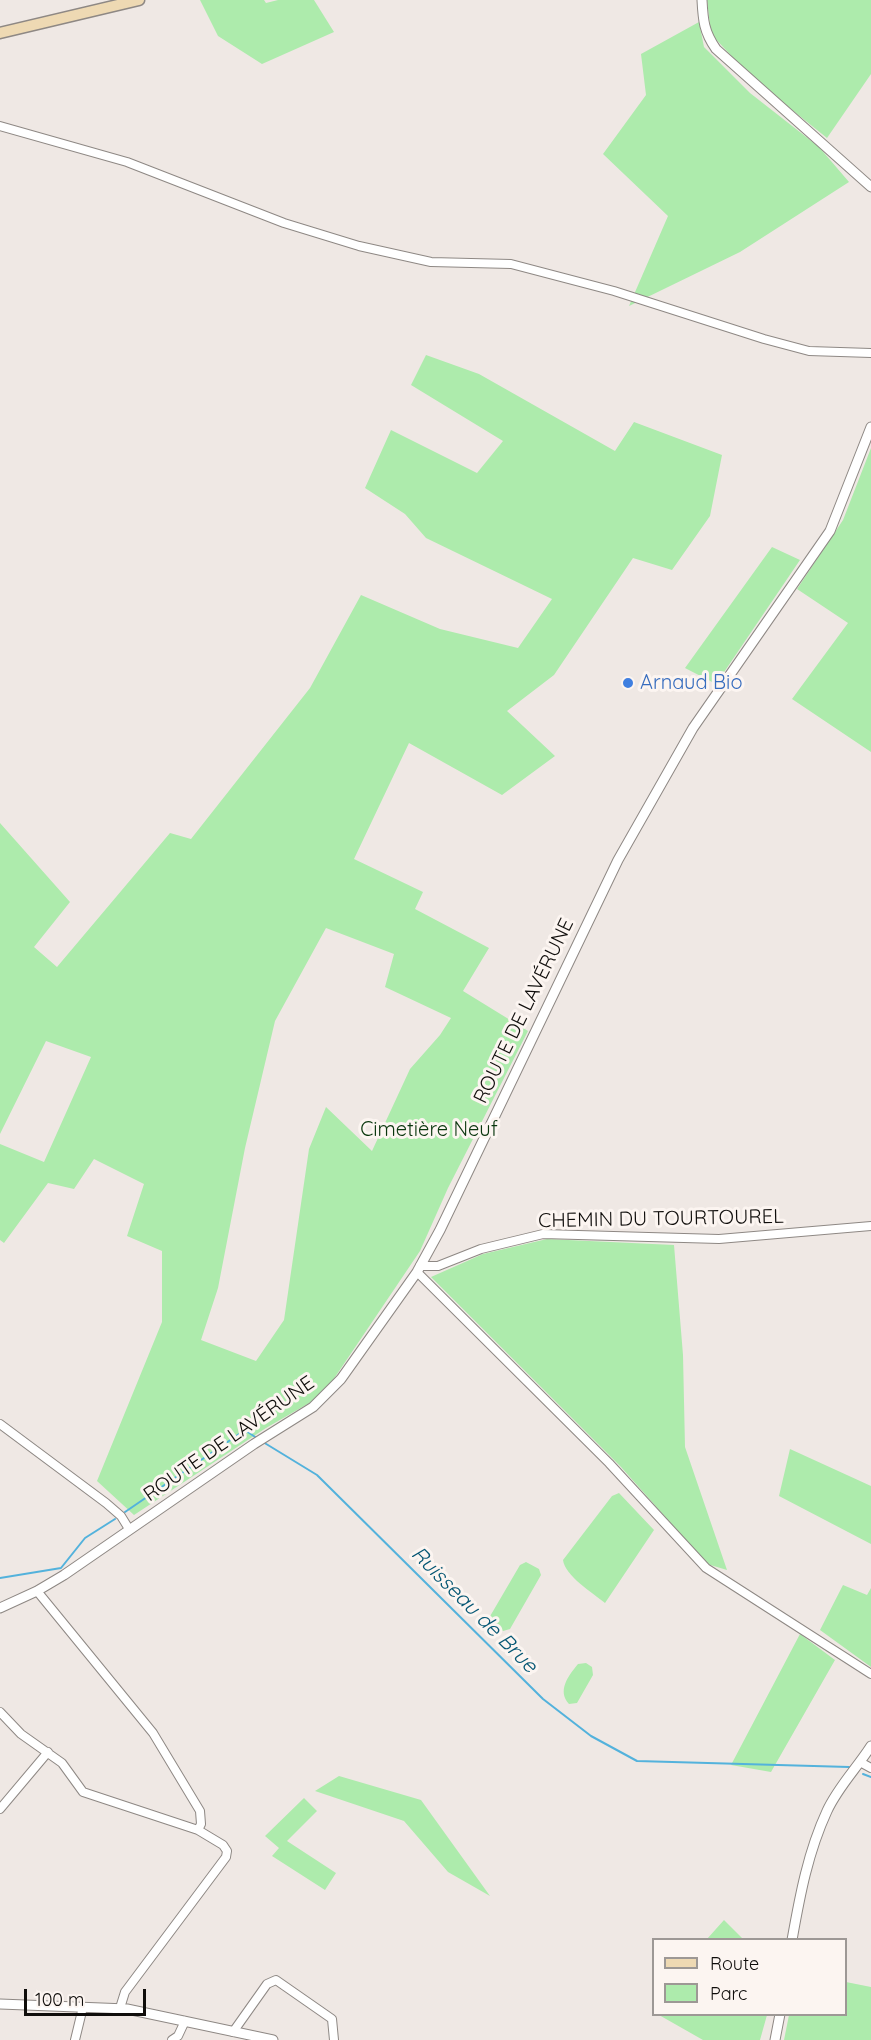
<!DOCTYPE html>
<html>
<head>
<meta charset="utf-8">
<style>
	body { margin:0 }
	#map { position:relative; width:871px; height:2040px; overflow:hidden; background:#efe8e4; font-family:Quicksand,sans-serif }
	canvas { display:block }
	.legend { position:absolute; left:652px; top:1938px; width:195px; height:78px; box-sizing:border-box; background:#fcf5f1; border:2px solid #9d9895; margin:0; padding:8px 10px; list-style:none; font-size:18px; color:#0f0d0b }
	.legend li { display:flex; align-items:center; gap:12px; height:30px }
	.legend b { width:30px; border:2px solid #9d9895 }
	.scale { position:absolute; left:24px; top:1989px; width:122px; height:27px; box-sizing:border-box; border:3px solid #0f0d0b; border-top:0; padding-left:8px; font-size:18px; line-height:21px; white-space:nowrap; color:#0f0d0b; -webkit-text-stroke:4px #fcf5f1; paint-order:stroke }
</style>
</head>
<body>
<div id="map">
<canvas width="871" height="2040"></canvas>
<ul class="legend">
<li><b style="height:8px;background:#eed9b3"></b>Route</li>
<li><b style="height:16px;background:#adebac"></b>Parc</li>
</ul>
<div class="scale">100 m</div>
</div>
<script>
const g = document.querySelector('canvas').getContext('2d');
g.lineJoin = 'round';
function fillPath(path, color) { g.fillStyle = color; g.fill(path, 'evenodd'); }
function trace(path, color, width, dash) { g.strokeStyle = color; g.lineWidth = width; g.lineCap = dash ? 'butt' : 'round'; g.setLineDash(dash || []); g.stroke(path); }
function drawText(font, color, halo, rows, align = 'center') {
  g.font = font + ' Quicksand,sans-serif'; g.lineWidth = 6; g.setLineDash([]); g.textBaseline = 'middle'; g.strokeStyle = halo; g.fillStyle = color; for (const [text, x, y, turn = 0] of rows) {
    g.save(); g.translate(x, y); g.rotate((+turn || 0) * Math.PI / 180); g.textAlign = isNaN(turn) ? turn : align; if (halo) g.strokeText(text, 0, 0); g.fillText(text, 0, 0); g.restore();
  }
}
fillPath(new Path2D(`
	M 200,0 L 264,0 L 266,3 L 278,0 L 314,0 L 334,32 L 262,64 L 218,36 Z
	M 707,0 L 871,0 L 871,74 L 827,138 L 751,77 L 711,34 Z
	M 699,22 L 704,47 L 750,93 L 819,147 L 849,182 L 740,252 L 629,306 L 668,216 L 603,154 L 646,95 L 641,54 Z
	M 426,355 L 479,374 L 615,451 L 634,422 L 722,455 L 710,516 L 672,570 L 633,558 L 554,675 L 507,711 L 555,756 L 502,795 L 409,743 L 354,859 L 423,892 L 415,909 L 489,948 L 463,991 L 528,1031 L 448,1188 L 420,1251 L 329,1386 L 311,1402 L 266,1428 L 134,1515 L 97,1481 L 162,1322 L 162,1251 L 127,1236 L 144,1184 L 94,1159 L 74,1189 L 48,1183 L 4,1243 L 0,1240 L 0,1144 L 44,1162 L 91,1057 L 46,1041 L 0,1134 L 0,823 L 70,902 L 34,947 L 57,967 L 170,833 L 191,839 L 310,688 L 361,595 L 440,629 L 518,648 L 552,599 L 426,538 L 405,514 L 365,488 L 391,430 L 477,473 L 503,441 L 411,385 ZM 326,928 L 394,954 L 385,987 L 451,1018 L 440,1035 L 410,1069 L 372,1151 L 326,1107 L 309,1149 L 284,1320 L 256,1361 L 201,1340 L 218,1288 L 245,1148 L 275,1021 Z
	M 871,448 L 871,752 L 792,699 L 848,623 L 797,589 L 843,520 Z
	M 772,547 L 800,560 L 716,684 L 685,668 Z
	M 547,1239 L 674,1245 L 683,1355 L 685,1447 L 727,1570 L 707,1564 L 621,1467 L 431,1277 L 483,1254 Z
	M 790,1449 L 871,1486 L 871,1544 L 779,1496 Z
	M 619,1493 L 654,1530 L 605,1603 C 593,1593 565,1576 563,1560 L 612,1496 Z
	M 526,1562 L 539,1569 L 541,1575 L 510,1629 L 503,1631 L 491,1623 L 489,1618 L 520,1565 Z
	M 843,1585 L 867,1595 L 871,1588 L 871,1667 L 820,1630 Z
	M 800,1634 L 835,1660 L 771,1772 L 731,1765 Z
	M 586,1663 L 592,1667 L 593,1675 L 577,1703 L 569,1704 C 557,1691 568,1676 578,1664 Z
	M 339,1776 L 421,1800 L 490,1896 L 448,1872 L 404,1821 L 315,1791 Z
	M 304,1798 L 317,1811 L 287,1841 L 336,1873 L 325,1890 L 272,1856 L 279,1848 L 265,1836 Z
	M 724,1920 L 743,1939 L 707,1939 Z
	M 846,1982 L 871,1987 L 871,2040 L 784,2040 L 789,2015 L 846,2014 Z
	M 659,2015 L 767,2015 L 760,2040 L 703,2040 Z`), '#adebac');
trace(new Path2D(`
	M 263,1442 L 317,1475 L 543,1699 L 591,1736 L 637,1761 L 849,1767
	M 125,1512 L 245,1430 L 258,1439
	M 0,1578 L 61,1568 L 85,1538 L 115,1519
	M 863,1774 L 871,1777`), '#53b2dc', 2);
const minor = new Path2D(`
	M 0,126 L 127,162 L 284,223 L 359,246 L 431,262 L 511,264 L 614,291 L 764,339 L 809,351 L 871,353
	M 420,1266 L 438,1266 L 481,1249 L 543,1234 L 719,1239 L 871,1226
	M 417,1272 L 609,1463 L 706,1568 L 871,1674
	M 0,1424 L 106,1503 L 121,1516 L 129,1529
	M 37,1591 L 153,1733 L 200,1811 L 201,1824 L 198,1830
	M 0,1712 L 21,1734 L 62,1763 L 83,1792 L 198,1830 L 223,1845 L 227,1851 L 226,1857 L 125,1992 L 120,2008
	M 860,1762 L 871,1768
	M 0,1809 L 48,1752
	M 233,2032 L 267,1984 L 276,1980 L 332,2019 L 334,2040
	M 75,2040 L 83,2007
	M 172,2040 L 178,2036 L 185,2021`);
const tertiary = new Path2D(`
	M 702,0 C 703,20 704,32 716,49 L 871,187
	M 0,1608 L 37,1591 L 64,1575 L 254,1444 L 313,1407 L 341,1379 L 417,1272 L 440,1230 L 618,860 L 693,728 L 830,531 L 871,427
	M 792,1940 C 800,1895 808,1852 827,1811 C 838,1787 857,1768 871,1746
	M 0,2004 L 127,2009 L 273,2040
	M 775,2040 L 780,2014`);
const secondary = new Path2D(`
	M 0,33 L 139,0`);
trace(minor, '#8e8884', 10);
trace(tertiary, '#8e8884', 11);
trace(secondary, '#8e8884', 13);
trace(minor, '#fff', 8);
trace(tertiary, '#fff', 9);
trace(secondary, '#eed9b3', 10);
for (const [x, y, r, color] of [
	[628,683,6,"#3f7fe0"]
]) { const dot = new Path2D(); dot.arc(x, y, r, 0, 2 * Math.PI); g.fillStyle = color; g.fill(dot); trace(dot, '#fcf5f1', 2); }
drawText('20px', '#366cbe', '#fcf5f1', [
	["Arnaud Bio",640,683]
], 'left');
drawText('20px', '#0f0d0b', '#fcf5f1', [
	["ROUTE DE LAVÉRUNE",524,1011,-64],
	["CHEMIN DU TOURTOUREL",661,1219,-1],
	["ROUTE DE LAVÉRUNE",229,1439,-35]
]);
drawText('20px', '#09360d', '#fcf5f1', [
	["Cimetière Neuf",429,1130]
]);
drawText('italic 21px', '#065774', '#fcf5f1', [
	["Ruisseau de Brue",474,1610,45]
]);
</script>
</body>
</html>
